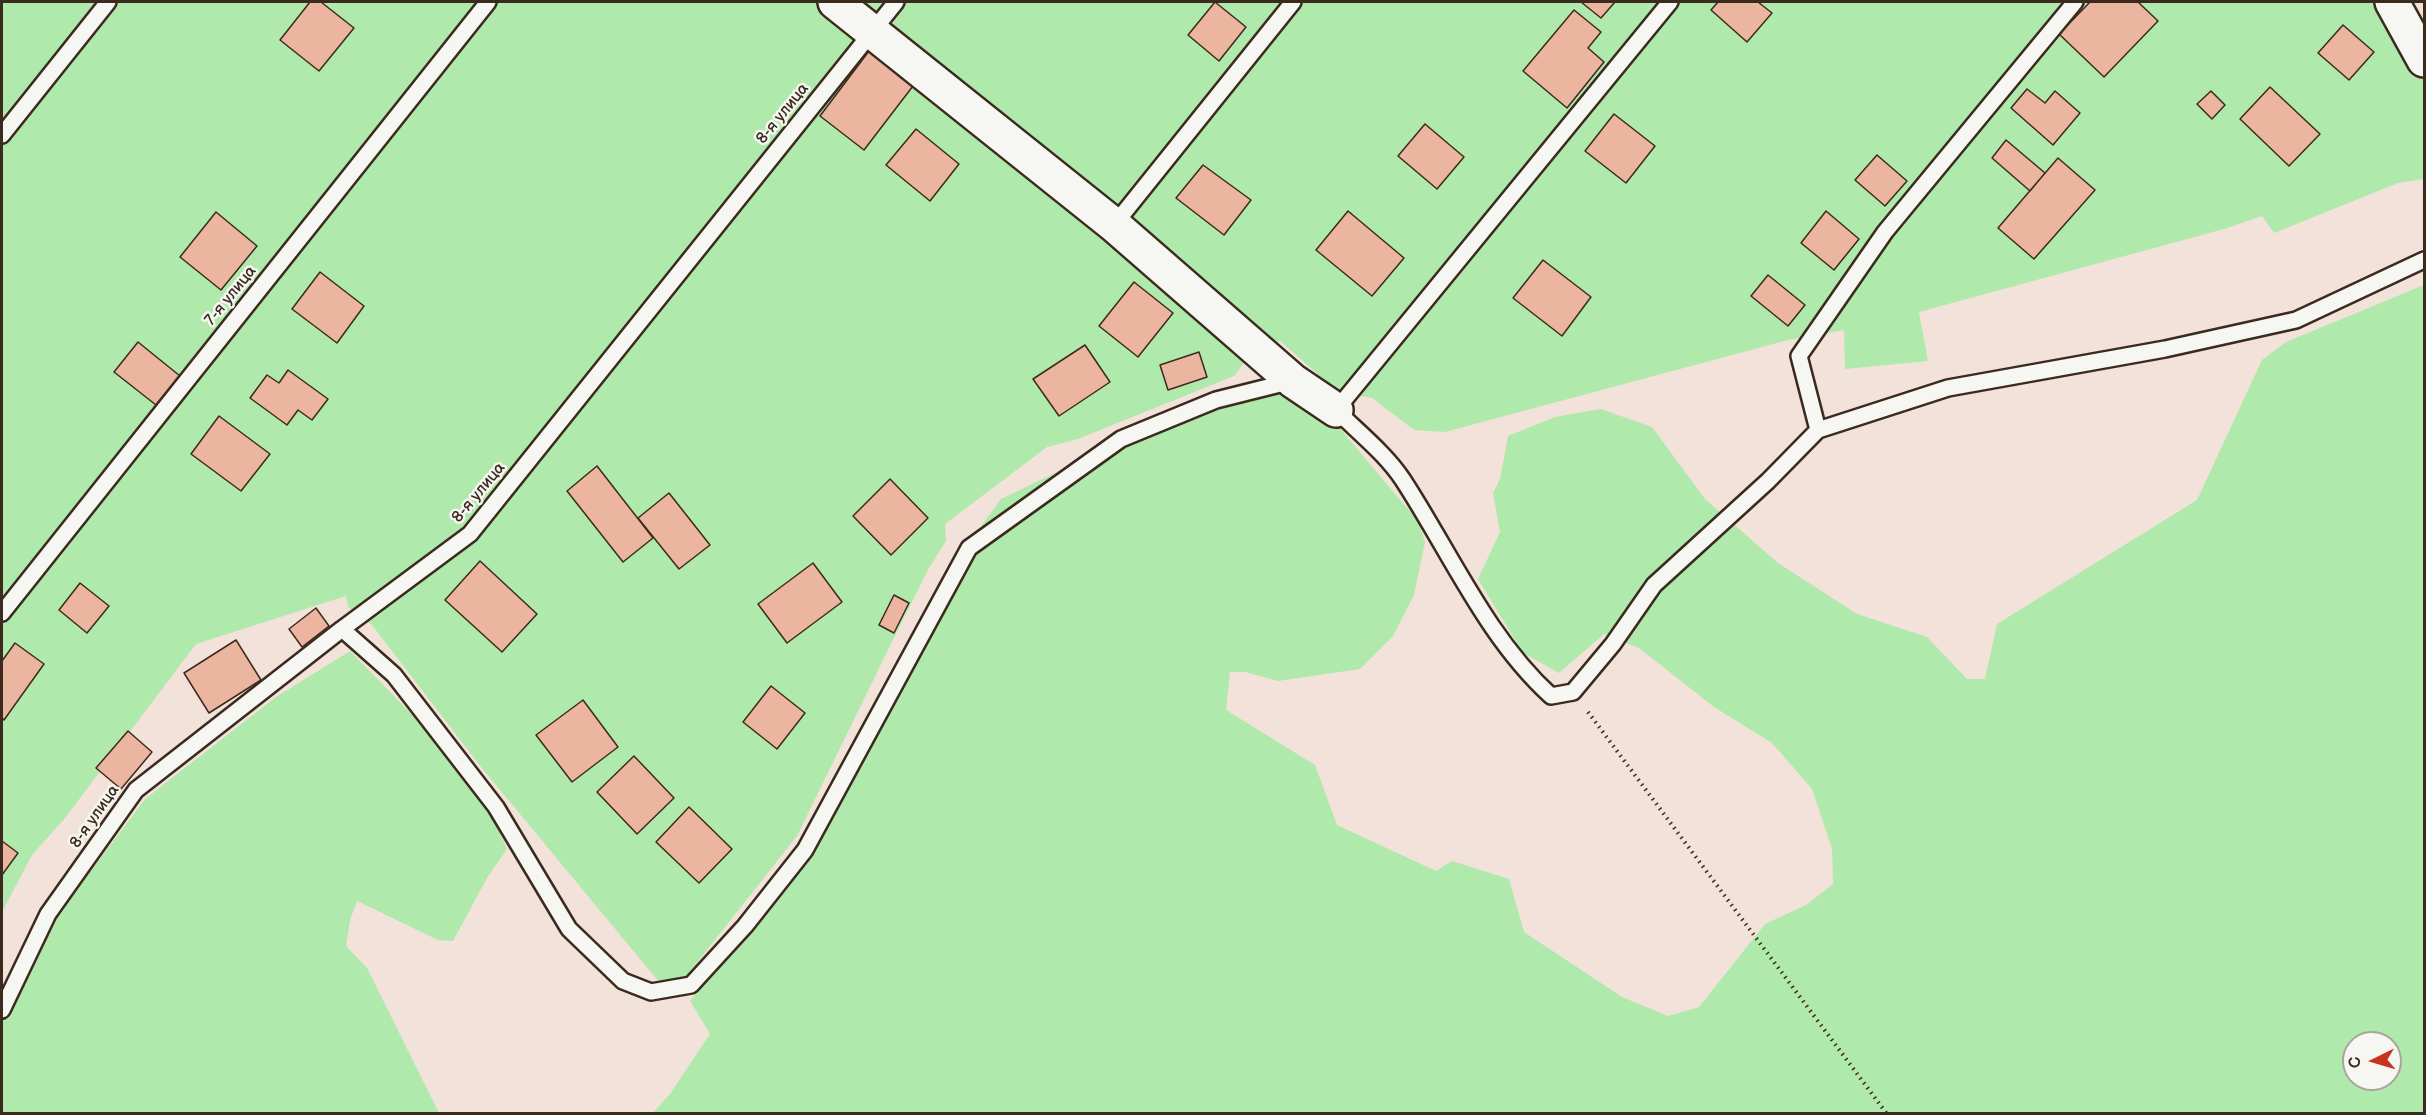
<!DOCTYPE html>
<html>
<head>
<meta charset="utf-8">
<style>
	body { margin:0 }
	#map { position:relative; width:2426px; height:1115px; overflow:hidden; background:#f3e2d9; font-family:"Balsamiq Sans",sans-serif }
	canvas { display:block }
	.frame { position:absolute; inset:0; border:3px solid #3b2a1e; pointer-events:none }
	.north { position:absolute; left:2342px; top:1031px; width:60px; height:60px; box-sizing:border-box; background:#f6f6f2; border:2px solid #aba49d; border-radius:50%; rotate:265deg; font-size:16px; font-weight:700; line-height:24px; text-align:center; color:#3b2a1e }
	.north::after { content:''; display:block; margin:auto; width:21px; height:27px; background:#c8321e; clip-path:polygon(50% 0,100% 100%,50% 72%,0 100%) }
</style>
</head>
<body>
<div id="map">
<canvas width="2426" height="1115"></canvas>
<div class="frame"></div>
<div class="north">С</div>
</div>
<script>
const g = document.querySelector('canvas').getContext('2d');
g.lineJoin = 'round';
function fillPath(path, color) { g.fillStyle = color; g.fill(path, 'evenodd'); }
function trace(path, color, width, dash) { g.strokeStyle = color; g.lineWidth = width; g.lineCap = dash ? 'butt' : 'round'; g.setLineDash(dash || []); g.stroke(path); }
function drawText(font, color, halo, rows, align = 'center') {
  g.font = font + ' "Balsamiq Sans",sans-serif'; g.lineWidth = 5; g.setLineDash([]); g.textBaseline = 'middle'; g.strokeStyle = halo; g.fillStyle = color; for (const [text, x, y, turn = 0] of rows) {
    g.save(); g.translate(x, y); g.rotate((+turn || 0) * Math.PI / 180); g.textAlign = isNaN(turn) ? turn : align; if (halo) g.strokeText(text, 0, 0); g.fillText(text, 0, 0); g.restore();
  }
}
fillPath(new Path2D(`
	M 2,2 L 2386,2 L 2424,74 L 2424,179 L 2398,183 L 2274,233 L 2262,216 L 2224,229 L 1919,312 L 1928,361 L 1845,369 L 1844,330 L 1788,340 L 1445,432 L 1414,430 L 1372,398 L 1337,391 L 1280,341 L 1250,355 L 1234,376 L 1078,439 L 1047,447 L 945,524 L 946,541 L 929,568 L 887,652 L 797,836 L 684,979 L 660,983 L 481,767 L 372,625 L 348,607 L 346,596 L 196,644 L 65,818 L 32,855 L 2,912 Z
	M 2424,285 L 2424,1113 L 652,1114 L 670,1094 L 710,1034 L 690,1001 L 745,934 L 833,818 L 951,568 L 1001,499 L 1122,441 L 1217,402 L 1270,390 L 1332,419 L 1418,521 L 1425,542 L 1414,595 L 1393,636 L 1360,669 L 1278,681 L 1245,672 L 1230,672 L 1226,710 L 1315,765 L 1337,825 L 1436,871 L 1452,861 L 1509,879 L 1524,932 L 1622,997 L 1668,1016 L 1699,1007 L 1765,924 L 1806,905 L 1833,884 L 1832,849 L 1812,789 L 1772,743 L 1714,707 L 1639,648 L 1604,634 L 1559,673 L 1523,653 L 1478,579 L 1500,532 L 1493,493 L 1500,479 L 1508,436 L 1555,417 L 1601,409 L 1652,427 L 1705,499 L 1778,563 L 1857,614 L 1927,637 L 1967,679 L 1985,679 L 1997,624 L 2197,500 L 2262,360 L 2286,342 ZM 2354,1043 L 2390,1043 L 2390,1079 L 2354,1079 Z
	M 350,651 L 435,738 L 490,812 L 507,849 L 487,878 L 453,941 L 438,940 L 357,901 L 350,920 L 346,946 L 367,968 L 439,1113 L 2,1113 L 2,1007 L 58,915 L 145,799 L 276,697 Z`), '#b0e9ac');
const building = new Path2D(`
	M 310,2 L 321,2 L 354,28 L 319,71 L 280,40 Z
	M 1215,2 L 1246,27 L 1219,61 L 1188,35 Z
	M 1581,2 L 1615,2 L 1601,18 Z
	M 1718,2 L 1758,2 L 1772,13 L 1747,42 L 1711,10 Z
	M 2090,2 L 2138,2 L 2158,21 L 2104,77 L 2059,34 Z
	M 1574,10 L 1601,32 L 1588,48 L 1604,62 L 1567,108 L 1523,71 Z
	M 2343,25 L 2374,52 L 2349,80 L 2318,53 Z
	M 869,51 L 913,86 L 864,150 L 820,116 Z
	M 2270,87 L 2320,134 L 2289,166 L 2240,119 Z
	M 2027,89 L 2045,103 L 2055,91 L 2080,113 L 2053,145 L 2011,108 Z
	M 2211,91 L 2225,105 L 2212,119 L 2197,104 Z
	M 1614,114 L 1655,146 L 1626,183 L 1585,151 Z
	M 1425,124 L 1464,157 L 1437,189 L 1398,156 Z
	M 916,129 L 959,164 L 930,201 L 886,165 Z
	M 2006,140 L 2045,173 L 2030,191 L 1992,158 Z
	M 1877,155 L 1907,181 L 1885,206 L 1855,180 Z
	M 2058,158 L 2095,190 L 2034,259 L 1998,228 Z
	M 1203,165 L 1251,200 L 1224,235 L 1176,198 Z
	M 1348,211 L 1404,258 L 1372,296 L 1316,250 Z
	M 1826,211 L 1859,239 L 1834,270 L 1801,243 Z
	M 216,212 L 257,246 L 221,290 L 180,257 Z
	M 1543,260 L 1591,297 L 1562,336 L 1513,298 Z
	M 320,272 L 364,306 L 337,343 L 292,309 Z
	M 1768,275 L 1805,305 L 1788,326 L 1751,296 Z
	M 1134,282 L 1173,313 L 1138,357 L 1099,326 Z
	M 138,342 L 180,376 L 156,405 L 114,372 Z
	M 1085,345 L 1110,382 L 1059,416 L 1033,379 Z
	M 1199,352 L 1207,377 L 1168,390 L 1160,365 Z
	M 288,370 L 328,399 L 312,420 L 298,410 L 287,425 L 250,398 L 267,375 L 279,383 Z
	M 219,416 L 270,454 L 241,491 L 191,454 Z
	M 597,466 L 653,538 L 623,562 L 567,491 Z
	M 890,479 L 928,518 L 891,555 L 853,516 Z
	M 669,493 L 710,545 L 679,569 L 638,518 Z
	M 480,561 L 537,614 L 502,652 L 445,600 Z
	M 813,563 L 842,602 L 787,643 L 758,604 Z
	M 80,583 L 109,606 L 87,633 L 59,610 Z
	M 894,595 L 909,603 L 894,633 L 879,625 Z
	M 316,608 L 329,626 L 302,647 L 289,629 Z
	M 236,640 L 261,680 L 209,713 L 184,673 Z
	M 15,643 L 44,664 L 4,720 L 2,718 L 2,661 Z
	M 771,686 L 805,713 L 777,749 L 743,722 Z
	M 583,700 L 618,747 L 572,782 L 536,735 Z
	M 128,731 L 152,752 L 121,789 L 96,768 Z
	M 634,756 L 674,798 L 637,834 L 597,792 Z
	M 689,807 L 732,849 L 699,883 L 656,842 Z
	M 2,841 L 18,853 L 2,875 Z`);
fillPath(building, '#ebb5a0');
trace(building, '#3b2a1e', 1.5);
const lane = new Path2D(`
	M 1670,2 L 1336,410 C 1358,432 1386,454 1403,480 C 1450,552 1487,638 1551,696 L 1573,692 L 1613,644 L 1654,585 L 1768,481 L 1818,430 L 1948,388 L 2165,349 L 2296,320 L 2424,260
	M 2,135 L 108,2
	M 1114,225 L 1293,2
	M 1818,430 L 1799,356 L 1885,232 L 2075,2
	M 2,613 L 488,2
	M 342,629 L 394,675 L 496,807 L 569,929 L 623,981 L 651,992 L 691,985 L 745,926 L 805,850 L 969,548 L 1121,439 L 1216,400 L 1292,381
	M 2,1010 L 48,914 L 136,790 L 342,629 L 470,534 L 896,2`);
const secondary = new Path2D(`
	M 835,2 L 1114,225 L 1293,381 L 1336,410
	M 2392,2 L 2424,60`);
trace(lane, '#3b2a1e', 20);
trace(secondary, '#3b2a1e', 38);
trace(new Path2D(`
	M 1588,712 L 1887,1114`), '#3b2a1e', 4, [1.5, 4.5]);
trace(lane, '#f6f6f2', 15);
trace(secondary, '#f6f6f2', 33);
drawText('16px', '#3b2a1e', '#f6f6f2', [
	["8-я улица",783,114,-51],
	["7-я улица",231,296,-51],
	["8-я улица",479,493,-50],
	["8-я улица",95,817,-55]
]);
</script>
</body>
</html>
